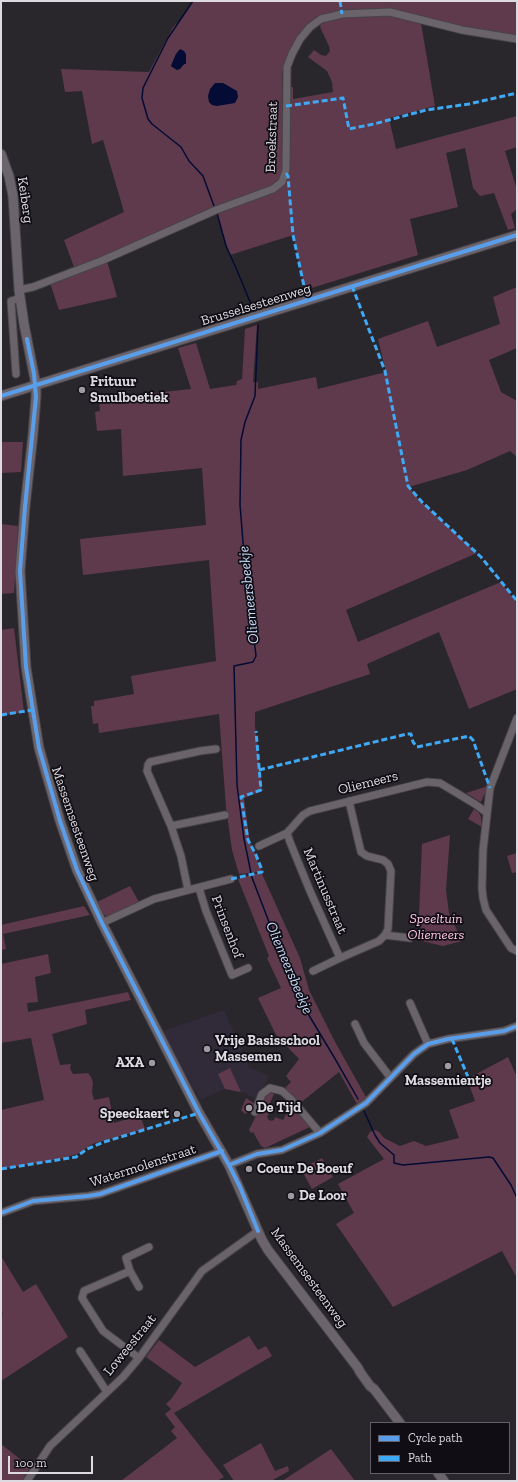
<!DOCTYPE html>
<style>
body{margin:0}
#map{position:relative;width:518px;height:1482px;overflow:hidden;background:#29272c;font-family:"Zilla Slab",serif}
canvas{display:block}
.frame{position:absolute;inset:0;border:2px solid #dddae2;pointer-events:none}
.legend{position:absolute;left:370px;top:1422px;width:140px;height:52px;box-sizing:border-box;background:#100e14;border:1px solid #626066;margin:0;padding:5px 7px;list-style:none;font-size:12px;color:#dddae2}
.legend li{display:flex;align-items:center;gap:8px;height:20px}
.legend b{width:20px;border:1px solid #626066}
.scale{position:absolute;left:8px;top:1456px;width:85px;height:18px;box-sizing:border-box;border:2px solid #dddae2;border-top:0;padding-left:5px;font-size:12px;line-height:14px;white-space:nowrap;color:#dddae2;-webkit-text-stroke:3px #100e14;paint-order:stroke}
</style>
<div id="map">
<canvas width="518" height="1482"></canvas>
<div class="frame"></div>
<ul class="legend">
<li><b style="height:5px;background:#5a9eea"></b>Cycle path</li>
<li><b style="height:5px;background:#3fa9f5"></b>Path</li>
</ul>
<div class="scale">100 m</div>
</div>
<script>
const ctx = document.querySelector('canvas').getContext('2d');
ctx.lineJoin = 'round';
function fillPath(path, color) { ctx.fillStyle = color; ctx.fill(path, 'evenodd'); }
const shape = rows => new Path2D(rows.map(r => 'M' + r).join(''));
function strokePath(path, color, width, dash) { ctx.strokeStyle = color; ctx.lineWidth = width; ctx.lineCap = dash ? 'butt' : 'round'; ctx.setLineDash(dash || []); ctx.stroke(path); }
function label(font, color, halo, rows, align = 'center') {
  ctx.font = font + ' "Zilla Slab",serif'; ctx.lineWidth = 3.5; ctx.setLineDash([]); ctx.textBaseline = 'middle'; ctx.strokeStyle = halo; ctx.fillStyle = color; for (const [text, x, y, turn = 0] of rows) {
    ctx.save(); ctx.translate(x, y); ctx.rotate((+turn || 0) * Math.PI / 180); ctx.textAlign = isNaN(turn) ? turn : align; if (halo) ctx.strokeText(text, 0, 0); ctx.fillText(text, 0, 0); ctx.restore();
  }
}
fillPath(shape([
 [224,1010,249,1067,269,1076,257,1100,245,1093,225,1089,200,1100,162,1031]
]), '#302a39');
fillPath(shape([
 [192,1,517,1,517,35,468,28,390,8,380,8,328,14,297,38,285,62,282,75,283,168,281,177,277,182,269,188,208,209,88,263,74,267,64,240,124,212,103,140,92,144,82,91,65,92,61,69,149,72,173,27,183,17],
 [176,54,186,54,186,63,177,70,171,66],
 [386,14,421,23,435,106,389,118,396,149,517,116,517,147,505,151,517,190,517,209,511,214,515,228,508,230,494,193,480,196,473,188,465,148,446,153,458,207,410,219,418,255,305,290,293,235,230,255,216,213,285,183,289,175,289,87,293,87,293,99,333,92,332,82,327,71,308,57,314,50,321,55,326,56,330,51,329,46,320,27,321,24,332,19],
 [107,261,117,297,59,310,50,283],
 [517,287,517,348,489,360,501,392,517,401,517,457,510,451,467,470,409,487,421,502,477,553,346,610,358,642,501,582,517,604,517,689,469,709,439,632,367,664,370,674,255,712,255,726,262,791,244,798,249,836,250,843,253,846,256,857,261,870,258,872,239,874,232,850,226,807,219,714,99,733,98,723,93,724,91,706,94,706,94,701,134,694,131,676,216,661,209,560,83,575,80,539,206,525,202,468,123,476,121,429,97,431,95,412,100,411,99,399,191,389,178,348,196,343,210,389,236,385,237,381,242,379,245,329,257,325,253,382,258,382,258,389,316,377,318,389,386,372,378,339,428,321,437,347,500,324,493,297],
 [1,442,23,442,21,472,1,473],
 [1,524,18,526,14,593,1,594],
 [14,628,24,712,1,716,1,630],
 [488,786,481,802,466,793,485,787],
 [474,809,479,813,481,817,482,827,468,819],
 [450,835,446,890,449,913,462,941,443,946,418,940,422,844],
 [517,853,517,872,512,873,507,856],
 [255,874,262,874,300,958,309,990,334,1040,367,1099,358,1106,339,1072,299,1104,285,1088,291,1082,286,1076,299,1059,276,1035,258,998,281,988,267,958,269,956,238,879],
 [130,886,139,902,112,915,106,916,103,914,97,902],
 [84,906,90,915,3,934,6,949,1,950,1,925],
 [48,954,51,973,35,977,38,1002,27,1003,28,1012,128,992,131,1000,85,1010,87,1024,52,1034,60,1065,71,1064,70,1068,73,1074,88,1073,91,1077,93,1083,92,1092,94,1100,109,1097,114,1123,140,1115,145,1129,92,1144,77,1154,60,1159,1,1169,1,1110,44,1100,31,1038,1,1043,1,964],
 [508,1057,517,1077,517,1278,502,1251,393,1307,336,1224,354,1213,338,1184,384,1159,367,1137,370,1132,375,1130,379,1132,384,1138,400,1146,414,1141,426,1146,459,1138,449,1110,475,1101,467,1079],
 [230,1068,241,1092,225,1089,218,1074],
 [268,1091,274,1094,266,1112,269,1114,267,1116,268,1119,271,1121,274,1120,275,1117,283,1120,287,1113,282,1111,287,1100,295,1106,312,1126,265,1148,261,1146,253,1132,251,1133,249,1130],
 [246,1098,255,1104,253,1108,245,1114,241,1110],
 [322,1158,333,1177,312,1189,301,1169],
 [1,1256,23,1292,36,1284,68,1337,1,1381,1,1315,3,1314,1,1310],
 [249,1336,258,1350,266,1346,272,1356,174,1413,224,1477,217,1481,121,1481,177,1438,171,1431,175,1427,165,1414,171,1409,166,1404,172,1398,182,1383,146,1357,159,1340,195,1367],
 [261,1443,275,1471,288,1466,289,1471,271,1481,234,1481,223,1465],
 [1,1444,30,1467,22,1481,1,1481],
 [331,1449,355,1481,282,1481,322,1455]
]), '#5f3a4d');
fillPath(shape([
 [180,49,184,51,186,54,186,64,184,64,180,69,177,70,171,66,176,54],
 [215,83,223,83,237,91,238,97,235,103,217,106,212,105,209,102,208,96,210,89]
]), '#040b34');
strokePath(shape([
 [193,1,168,38,143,88,142,98,148,119,152,124,181,147,189,161,203,176,214,206],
 [217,213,226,246,236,268,253,309],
 [251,873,244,839,237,785,234,666,253,662,256,656,253,629,248,603,240,505,241,440,245,422,255,396,258,325],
 [251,875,287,969,304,1007,334,1057,358,1099],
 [364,1111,375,1135,380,1143,394,1155,394,1163,403,1165,489,1157,493,1158,511,1185,517,1198]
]), '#040b34', 1.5);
const minor = shape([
 [19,290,33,287,101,261,216,210,273,189,282,182,286,170,287,67,292,54,300,39,310,27,321,19,342,14,390,12,462,30,517,39],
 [16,374,11,301,20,298],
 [517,718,490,788,483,850,482,888,483,898,486,910,511,948,517,951],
 [171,826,225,815],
 [287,833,290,842,310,891,340,958,379,941,385,935,388,929,391,871,388,864,383,860,367,856,361,852,349,801],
 [259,846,287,833,303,815,310,811,427,782,440,783,475,804,487,813],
 [199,888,206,911,232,975,248,968],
 [188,890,181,856,171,826,147,771,148,765,150,762,200,751,216,749],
 [102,923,154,899,231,879],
 [385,935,410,938],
 [313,971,340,958],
 [410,1003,428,1044],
 [355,1024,364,1043,390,1077],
 [255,1112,262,1094,270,1088,282,1091,291,1099,320,1133],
 [229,1165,257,1154,282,1150,320,1133,366,1103,414,1054,428,1044,448,1039,504,1031,517,1026],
 [1,1213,33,1201,88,1196,100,1194,222,1151],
 [130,1271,84,1291,82,1298,103,1331,139,1358],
 [139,1287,130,1271,126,1258,149,1247],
 [80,1351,107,1392],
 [27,1481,50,1446,123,1377,139,1358,202,1271,258,1231]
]);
const major = shape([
 [1,154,9,176,13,196,19,290,24,324,36,385,36,397,33,434,25,507,20,571,26,667,39,748,60,821,77,870,102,923,199,1113,229,1165,262,1240,268,1250,358,1368,360,1372,370,1386,374,1389,400,1423],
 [1,396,517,235],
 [438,1473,444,1481]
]);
strokePath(minor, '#464448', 9);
strokePath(major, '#464448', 11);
strokePath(minor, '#6a636a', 7);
strokePath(major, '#6b646d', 9);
strokePath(shape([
 [340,1,342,14],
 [286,106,343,98,349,129,374,124,426,110,469,104,517,93],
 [286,173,288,176,293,235,307,300],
 [352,286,385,371,408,486,422,502,481,557,517,601],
 [1,715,32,710],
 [259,770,407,734,411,734,413,742,417,747,469,736,473,740,490,788],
 [231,879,262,872,262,870,256,855,248,840,241,797,261,790,256,731],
 [452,1039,468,1077],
 [1,1169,76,1157,87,1149,104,1142,199,1113]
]), '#3fa9f5', 3, [6, 3]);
strokePath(shape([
 [27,339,34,374,36,397,25,507,20,571,26,667,39,748,60,821,77,870,102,923,199,1113,229,1165,240,1187,258,1231],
 [1,396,517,235],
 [229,1165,257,1154,282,1150,320,1133,366,1103,414,1054,428,1044,448,1039,504,1031,517,1026],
 [1,1213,33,1201,88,1196,100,1194,222,1151]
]), '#5a9eea', 4);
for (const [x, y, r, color] of [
 [82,390,4,"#9e9ba2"],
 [207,1049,4,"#9e9ba2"],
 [152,1063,4,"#9e9ba2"],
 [448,1066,4,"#9e9ba2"],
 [249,1108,4,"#9e9ba2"],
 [177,1114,4,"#9e9ba2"],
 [249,1169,4,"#9e9ba2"],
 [291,1196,4,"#9e9ba2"]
]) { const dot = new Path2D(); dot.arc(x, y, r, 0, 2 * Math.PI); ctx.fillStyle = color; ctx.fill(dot); strokePath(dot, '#100e14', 1.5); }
label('14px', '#dddae2', '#100e14', [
 ["Broekstraat",272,137,-88],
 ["Keiberg",25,200,82],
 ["Brusselsesteenweg",256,305,-17],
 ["Oliemeers",368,783,-14],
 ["Massemsesteenweg",75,824,71],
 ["Martinusstraat",325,891,67],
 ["Prinsenhof",227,927,69],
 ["Watermolenstraat",143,1166,-18],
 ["Massemsesteenweg",309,1278,54],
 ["Loweestraat",130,1345,-51]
]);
label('bold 14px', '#dddae2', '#100e14', [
 ["Frituur",90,382],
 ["Smulboetiek",90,398],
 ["Vrije Basisschool",215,1041],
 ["Massemen",215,1057],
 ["AXA",144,1063,"right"],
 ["Massemientje",448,1081,"center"],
 ["De Tijd",257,1108],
 ["Speeckaert",169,1114,"right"],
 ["Coeur De Boeuf",257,1169],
 ["De Loor",299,1196]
], 'left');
label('italic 14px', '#ffc6e2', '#100e14', [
 ["Speeltuin",436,919],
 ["Oliemeers",436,935]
]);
label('italic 15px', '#c8dcfb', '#100e14', [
 ["Oliemeersbeekje",249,595,-96],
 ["Oliemeersbeekje",289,968,67]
]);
</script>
